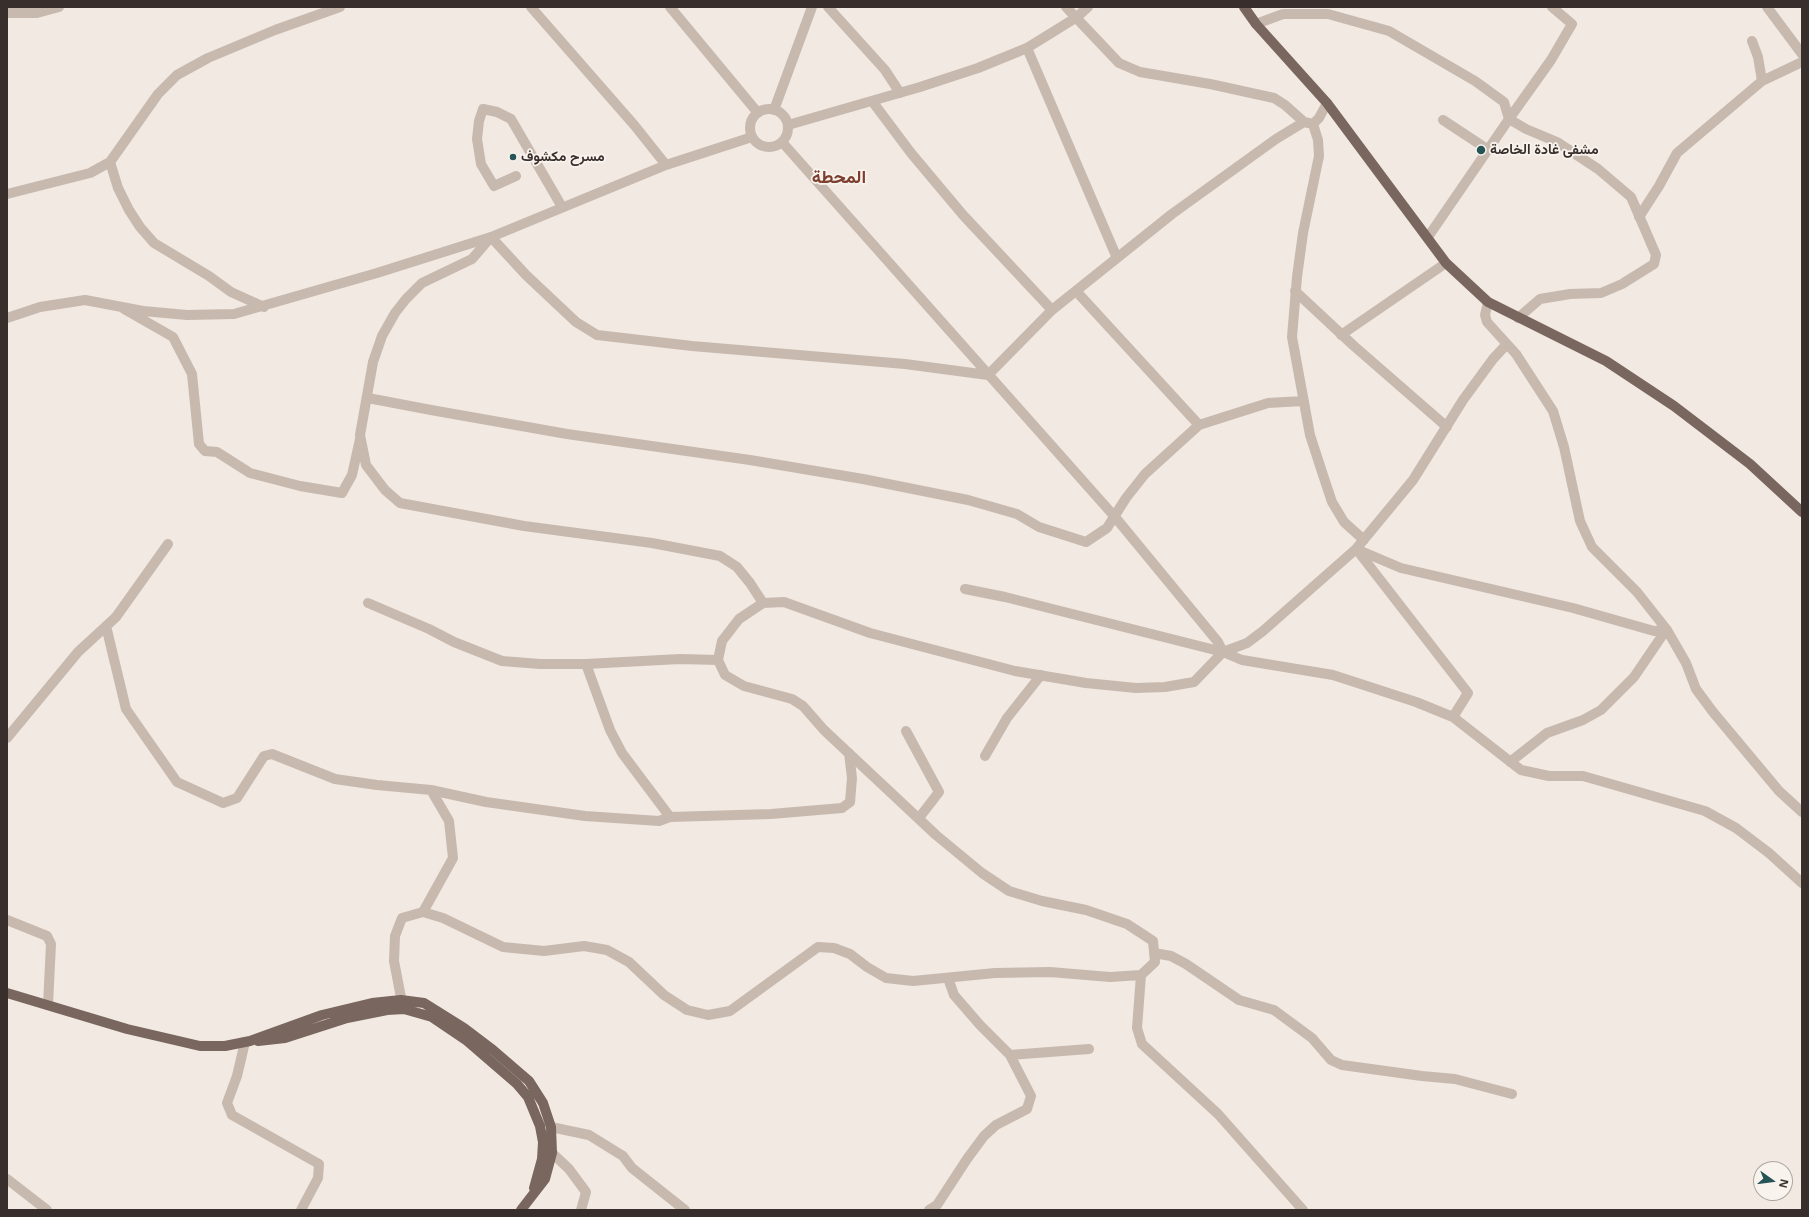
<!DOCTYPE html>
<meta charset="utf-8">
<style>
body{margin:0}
#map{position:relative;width:1809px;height:1217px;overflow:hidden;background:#f1e9e2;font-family:"Open Sans",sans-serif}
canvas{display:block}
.frame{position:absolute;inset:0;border:8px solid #382f2c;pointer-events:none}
.north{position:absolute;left:1753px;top:1161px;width:40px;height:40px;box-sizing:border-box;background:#f9f3ee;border:1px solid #aca5a0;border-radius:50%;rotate:104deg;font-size:11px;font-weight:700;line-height:16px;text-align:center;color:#382f2c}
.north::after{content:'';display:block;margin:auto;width:14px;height:18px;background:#265355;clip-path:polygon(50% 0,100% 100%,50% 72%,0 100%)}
</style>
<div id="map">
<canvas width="1809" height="1217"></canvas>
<div class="frame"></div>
<div class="north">N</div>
</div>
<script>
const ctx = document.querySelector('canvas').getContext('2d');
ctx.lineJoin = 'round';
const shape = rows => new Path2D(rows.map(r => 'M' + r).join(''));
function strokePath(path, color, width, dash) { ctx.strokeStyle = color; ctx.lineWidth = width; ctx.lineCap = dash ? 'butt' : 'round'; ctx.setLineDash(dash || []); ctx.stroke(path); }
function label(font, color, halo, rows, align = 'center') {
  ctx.font = font + ' "Open Sans",Vazirmatn,sans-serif'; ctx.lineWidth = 3.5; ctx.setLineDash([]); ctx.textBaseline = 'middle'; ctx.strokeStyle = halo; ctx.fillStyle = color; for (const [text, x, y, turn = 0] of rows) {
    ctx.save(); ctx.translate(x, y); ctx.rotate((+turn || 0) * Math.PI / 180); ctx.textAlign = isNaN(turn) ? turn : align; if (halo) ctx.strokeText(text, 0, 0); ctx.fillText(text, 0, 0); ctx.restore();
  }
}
strokePath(shape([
 [531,7,635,126,666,165],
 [670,7,758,113],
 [828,7,885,70,900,93],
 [1066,7,1119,63,1140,72,1210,84,1274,98,1285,105,1304,122,1313,124,1319,118,1327,103],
 [1767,7,1802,54],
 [7,13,37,13,59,7],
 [1256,24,1283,14,1328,14,1389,31,1475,81,1504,102,1509,119,1428,237],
 [1752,41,1758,57,1762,81],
 [1027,48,1117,258],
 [872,101,911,153,963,215,1052,310],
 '750 128a19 19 0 1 1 38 0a19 19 0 1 1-38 0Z',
 [774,110,812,7],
 [1443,120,1487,149],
 [1313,124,1318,140,1319,156,1303,233,1297,277,1292,337,1310,435,1322,472,1332,502,1344,522,1364,540],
 [788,125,920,87,978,68,1027,48,1077,17,1088,7],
 [782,142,1115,517,1218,642,1223,652],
 [110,162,118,188,129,210,140,227,154,243,209,276,231,292,264,307],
 [516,176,494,186,481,164,477,139,479,121,483,109,497,112,511,119,562,207],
 [7,194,90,173,110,162,158,94,177,75,208,58,275,30,340,7],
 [1639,217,1659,186,1677,153,1762,81,1802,62],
 [1076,291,1199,425],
 [1295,291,1354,346,1447,427],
 [1488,302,1485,315,1487,322,1516,354,1553,411,1564,447,1580,521,1592,547,1637,592,1667,630,1686,663,1696,689,1713,712,1779,791,1802,812],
 [124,309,173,337,192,374,199,444,205,451,217,452,250,473,300,486,342,493,352,475,360,439],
 [7,318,40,307,85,300,143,311,187,315,234,314,377,273,491,237,666,165,752,137],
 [1518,318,1540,299,1570,294,1601,293,1622,284,1654,264,1656,255,1631,197,1598,169,1557,142,1526,129,1509,119,1551,60,1572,24,1552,7],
 [1341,335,1446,263],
 [368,398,431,410,567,434,750,460,863,479,968,500,1017,514,1039,527,1086,542,1107,528,1126,498,1145,474,1199,425,1268,403,1303,401],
 [1356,549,1401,568,1573,608,1654,631,1667,630],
 [1357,550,1468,693,1453,717],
 [965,589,1005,597,1223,652,1242,660,1333,675,1416,702,1453,717,1521,770,1549,776,1583,776,1705,811,1736,828,1769,853,1802,883],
 [368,603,429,629,454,642,502,661,540,664,586,664],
 [763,603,750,583,737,567,720,556,652,543,524,526,400,503,385,490,366,465,360,435,373,362,382,336,395,313,406,299,422,283,472,259,491,237,526,275,576,322,597,335,692,346,905,364,988,375,1052,310,1172,214,1276,139,1304,122],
 [106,626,126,709,177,782,223,803,237,798,264,756,272,754,335,779,377,785,431,790],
 [906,731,939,792,919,818],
 [7,738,78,652,116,617,168,544],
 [985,756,1007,718,1041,675],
 [1510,762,1547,733,1583,720,1601,710,1634,677,1666,630],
 [670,817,622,753,610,730,586,664,680,659,718,660],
 [423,912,453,858,449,821,431,790,486,802,585,816,659,821,670,817,771,814,842,808,850,802,852,778,849,753],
 [7,920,47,936,51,944,48,1005],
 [1154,953,1171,956,1186,964,1239,1000,1274,1010,1312,1038,1331,1060,1342,1065,1422,1076,1455,1079,1512,1094],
 [1141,975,1137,1028,1142,1044,1218,1114,1303,1210],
 [403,1008,394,961,395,936,402,918,423,912,443,918,503,947,544,951,584,946,607,950,629,962,664,995,687,1010,708,1015,730,1011,818,947,834,948,850,954,867,967,886,978,913,981,995,973,1050,972,1110,977,1141,975,1155,962,1153,941,1127,924,1086,910,1042,901,1009,891,982,873,936,835,824,730,803,706,792,699,744,686,725,675,718,660,722,641,739,619,763,603,784,602,870,633,1015,671,1086,683,1136,688,1165,687,1194,682,1223,652,1247,643,1263,631,1356,549,1413,480,1463,400,1493,359,1506,345],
 [245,1042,237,1076,227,1103,232,1115,319,1164,318,1178,301,1210],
 [1010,1055,1089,1049],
 [551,1127,589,1135,623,1156,632,1168,685,1210],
 [552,1153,569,1169,586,1192,581,1210],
 [7,1179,47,1210],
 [929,1210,937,1205,967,1159,984,1136,996,1125,1027,1109,1031,1096,1010,1055,980,1025,954,995,948,978]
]), '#c8b9af', 10);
strokePath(shape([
 [1244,7,1256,24,1327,103,1446,263,1488,302,1606,361,1674,406,1750,464,1802,512],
 [7,993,127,1029,200,1046,225,1046,250,1041,322,1015,372,1003,401,1000,424,1003,464,1028,493,1050,529,1081,543,1103,551,1127,552,1153,545,1179,521,1210],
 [258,1041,285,1038,347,1018,387,1010,404,1009,432,1017,466,1040,517,1084,528,1097,540,1126,543,1142,542,1159,534,1188]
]), '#78665f', 10);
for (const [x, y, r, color] of [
 [1481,150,5,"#265355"],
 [513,157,4,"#265355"]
]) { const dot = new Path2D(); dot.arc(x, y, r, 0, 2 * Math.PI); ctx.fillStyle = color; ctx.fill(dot); strokePath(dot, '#f9f3ee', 1.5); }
label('bold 14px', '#382f2c', '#f9f3ee', [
 ["مشفى غادة الخاصة",1490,150],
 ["مسرح مكشوف",521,157]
], 'left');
label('bold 18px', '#7d3e2e', '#f9f3ee', [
 ["المحطة",839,178]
]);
</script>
